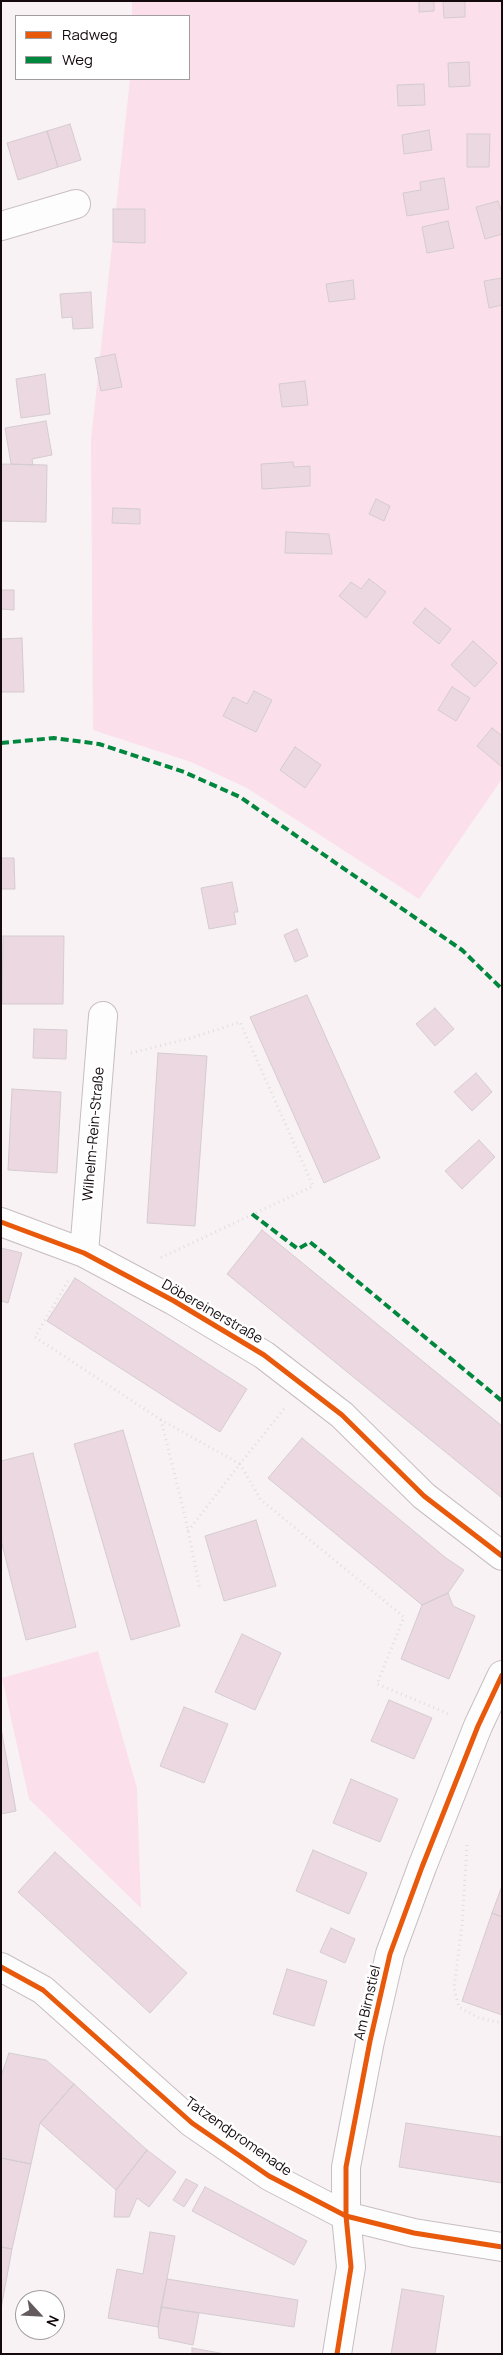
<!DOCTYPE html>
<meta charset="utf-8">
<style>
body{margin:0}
#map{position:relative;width:503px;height:2355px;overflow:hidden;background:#f9f2f5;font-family:Manrope,sans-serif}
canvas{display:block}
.frame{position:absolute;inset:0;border:2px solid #140a0e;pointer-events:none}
.legend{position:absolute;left:15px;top:15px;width:175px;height:65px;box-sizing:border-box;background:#fff;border:1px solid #a19d9f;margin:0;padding:6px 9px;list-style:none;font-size:15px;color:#140a0e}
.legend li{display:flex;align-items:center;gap:10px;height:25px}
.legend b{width:25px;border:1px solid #a19d9f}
.north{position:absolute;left:15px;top:2290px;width:50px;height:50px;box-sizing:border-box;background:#fff;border:1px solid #a19d9f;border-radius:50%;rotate:115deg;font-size:14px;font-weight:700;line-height:20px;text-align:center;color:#140a0e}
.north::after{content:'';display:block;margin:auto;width:18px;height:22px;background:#645b5f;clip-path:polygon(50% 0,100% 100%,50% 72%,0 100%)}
</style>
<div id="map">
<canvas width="503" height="2355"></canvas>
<div class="frame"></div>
<ul class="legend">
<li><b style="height:6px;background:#e8590c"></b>Radweg</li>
<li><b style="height:6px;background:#00873e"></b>Weg</li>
</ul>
<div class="north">N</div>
</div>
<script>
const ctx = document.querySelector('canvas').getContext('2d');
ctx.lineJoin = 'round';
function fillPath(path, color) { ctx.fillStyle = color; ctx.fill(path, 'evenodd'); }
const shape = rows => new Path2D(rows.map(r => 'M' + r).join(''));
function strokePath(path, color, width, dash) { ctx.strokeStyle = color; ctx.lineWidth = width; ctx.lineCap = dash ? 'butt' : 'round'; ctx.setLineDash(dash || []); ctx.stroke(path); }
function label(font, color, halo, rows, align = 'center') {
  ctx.font = font + ' Manrope,sans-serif'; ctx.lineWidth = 5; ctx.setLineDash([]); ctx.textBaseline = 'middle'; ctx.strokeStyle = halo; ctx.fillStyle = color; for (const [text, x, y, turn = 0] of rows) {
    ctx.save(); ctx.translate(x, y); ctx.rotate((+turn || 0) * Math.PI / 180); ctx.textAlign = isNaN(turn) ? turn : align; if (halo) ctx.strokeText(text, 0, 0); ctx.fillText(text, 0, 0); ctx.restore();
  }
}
fillPath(shape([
 [132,1,502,1,502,779,419,899,247,788,191,762,93,730,91,440,130,79,189,79,189,16,132,16],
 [98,1651,137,1788,141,1908,29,1799,2,1678]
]), '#fbdfeb');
const building = shape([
 [419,1,434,1,434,11,419,12,419,1],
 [443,1,465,1,465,17,444,18,443,1],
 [469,62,470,86,449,87,448,63,469,62],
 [424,84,425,105,398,106,397,85,424,84],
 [70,124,81,160,58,167,47,131,70,124],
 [429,130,432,150,404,154,402,135,429,130],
 [47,131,58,167,18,180,7,143,47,131],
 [467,134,490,134,489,167,467,167,467,134],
 [444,178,449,209,407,216,403,193,421,190,420,182,444,178],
 [498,201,502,213,502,234,485,239,476,207,498,201],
 [113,209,145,209,145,243,113,242,113,209],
 [448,221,454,248,427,253,422,227,448,221],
 [502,278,502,305,489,308,484,281,502,278],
 [353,280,355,299,329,302,326,284,353,280],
 [91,292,93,328,73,329,72,317,62,318,60,294,91,292],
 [115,354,122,387,101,391,95,358,115,354],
 [45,374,50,414,21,418,16,379,45,374],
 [305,381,308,405,282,407,279,384,305,381],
 [46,421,52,455,32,459,33,465,11,464,5,428,46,421],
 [293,462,294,467,310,466,310,486,262,489,261,464,293,462],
 [1,464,47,465,46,522,1,521,1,464],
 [376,499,390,506,384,521,369,514,376,499],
 [113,508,140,509,140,524,112,523,113,508],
 [286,532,329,534,332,554,285,553,286,532],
 [369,579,386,592,366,618,339,596,351,582,361,589,369,579],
 [1,590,14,590,14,610,1,609,1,590],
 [425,608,451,629,439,644,413,623,425,608],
 [22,638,24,692,1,692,1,639,22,638],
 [473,641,497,663,475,687,451,665,473,641],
 [452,687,470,698,456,721,438,710,452,687],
 [254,691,272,700,256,732,223,716,233,697,247,704,254,691],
 [492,728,502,736,502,767,477,746,492,728],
 [295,747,321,765,305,788,280,770,295,747],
 [1,858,14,858,15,889,1,889,1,858],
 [232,882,238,912,234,912,236,924,209,929,201,888,232,882],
 [297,929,308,956,295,962,284,935,297,929],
 [3,936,64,936,63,1004,2,1004,3,936],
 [307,995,380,1158,324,1183,250,1017,307,995],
 [435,1008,454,1029,435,1046,416,1024,435,1008],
 [34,1029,67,1030,66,1059,33,1058,34,1029],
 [158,1053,207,1056,195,1226,147,1223,158,1053],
 [476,1073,492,1092,472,1111,454,1092,476,1073],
 [12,1089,61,1092,57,1173,8,1170,12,1089],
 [479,1140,495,1157,462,1189,445,1171,479,1140],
 [262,1230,502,1426,502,1498,227,1274,262,1230],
 [1,1248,22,1253,8,1303,1,1301,1,1248],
 [75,1278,247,1389,220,1432,47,1321,75,1278],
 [123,1430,180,1626,131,1640,74,1444,123,1430],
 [302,1438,446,1558,464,1570,448,1593,422,1605,268,1478,302,1438],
 [33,1453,76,1627,26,1640,1,1540,1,1461,33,1453],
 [256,1520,276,1586,224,1601,205,1536,256,1520],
 [448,1593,453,1606,475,1616,449,1679,401,1659,422,1605,448,1593],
 [242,1634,281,1653,255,1710,215,1692,242,1634],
 [389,1700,432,1718,414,1759,371,1741,389,1700],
 [184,1707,228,1724,204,1783,160,1766,184,1707],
 [1,1728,16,1811,1,1814,1,1728],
 [351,1779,398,1799,380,1842,333,1823,351,1779],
 [313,1850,367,1873,349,1914,296,1891,313,1850],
 [55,1852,187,1973,150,2013,18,1892,55,1852],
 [502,1886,502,1917,492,1913,502,1886],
 [492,1913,502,1917,502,2015,462,2001,492,1913],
 [331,1928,355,1939,345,1963,320,1952,331,1928],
 [287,1969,327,1981,314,2026,273,2014,287,1969],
 [9,2053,46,2060,74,2084,40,2123,31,2164,1,2158,1,2076,9,2053],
 [74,2084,147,2150,116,2190,40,2123,74,2084],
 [406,2123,502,2137,502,2183,399,2167,406,2123],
 [147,2150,176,2172,149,2207,137,2198,129,2217,114,2217,116,2190,147,2150],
 [1,2158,31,2164,12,2249,1,2247,1,2158],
 [186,2179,198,2185,184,2207,173,2200,186,2179],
 [205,2187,307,2241,294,2265,192,2211,205,2187],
 [150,2232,175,2236,158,2327,108,2318,117,2269,143,2274,150,2232],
 [1,2247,12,2249,1,2309,1,2247],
 [167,2279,298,2300,294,2327,161,2307,167,2279],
 [402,2289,444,2296,435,2354,391,2354,402,2289],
 [161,2307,199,2313,193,2345,159,2338,158,2327,161,2307],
 [192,2348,225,2354,192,2354,192,2348]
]);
fillPath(building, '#ebd8e1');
strokePath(building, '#d4cccf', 1);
const minor = shape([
 [1,226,76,204],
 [1,1222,84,1253,174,1301,264,1355,342,1415,424,1496,502,1556],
 [84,1253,103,1016],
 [1,1967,43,1990,192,2123,269,2176,346,2216,414,2233,502,2247],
 [337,2354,351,2267,346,2216,346,2167,370,2041,390,1954,422,1867,478,1726,502,1675]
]);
strokePath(minor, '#c7bec2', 30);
strokePath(shape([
 [131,1053,191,1038,240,1022,313,1186,160,1258],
 [68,1281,35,1337,161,1420],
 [284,1409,240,1464,261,1500,404,1617,377,1684,449,1714],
 [188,1531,240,1464,161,1420,184,1512,188,1531,200,1590],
 [467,1845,462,1926,454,1988,459,2007,479,2018,502,2023]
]), '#e0dede', 3, [1, 4]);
strokePath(minor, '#fefdfe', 28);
strokePath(shape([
 [1,743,54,738,99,744,184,772,240,797,462,950,502,989],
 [252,1214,298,1249,310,1242,502,1401]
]), '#00873e', 4, [8, 4]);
strokePath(shape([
 [1,1222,84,1253,174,1301,264,1355,342,1415,424,1496,502,1556],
 [1,1967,43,1990,192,2123,269,2176,346,2216,414,2233,502,2247],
 [337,2354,351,2267,346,2216,346,2167,370,2041,390,1954,422,1867,478,1726,502,1675]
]), '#e8590c', 5);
label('14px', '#140a0e', '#fff', [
 ["Wilhelm-Rein-Straße",94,1134,-85],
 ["Döbereinerstraße",212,1312,30],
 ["Am Birnstiel",368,2003,-77],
 ["Tatzendpromenade",238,2137,35]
]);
</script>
